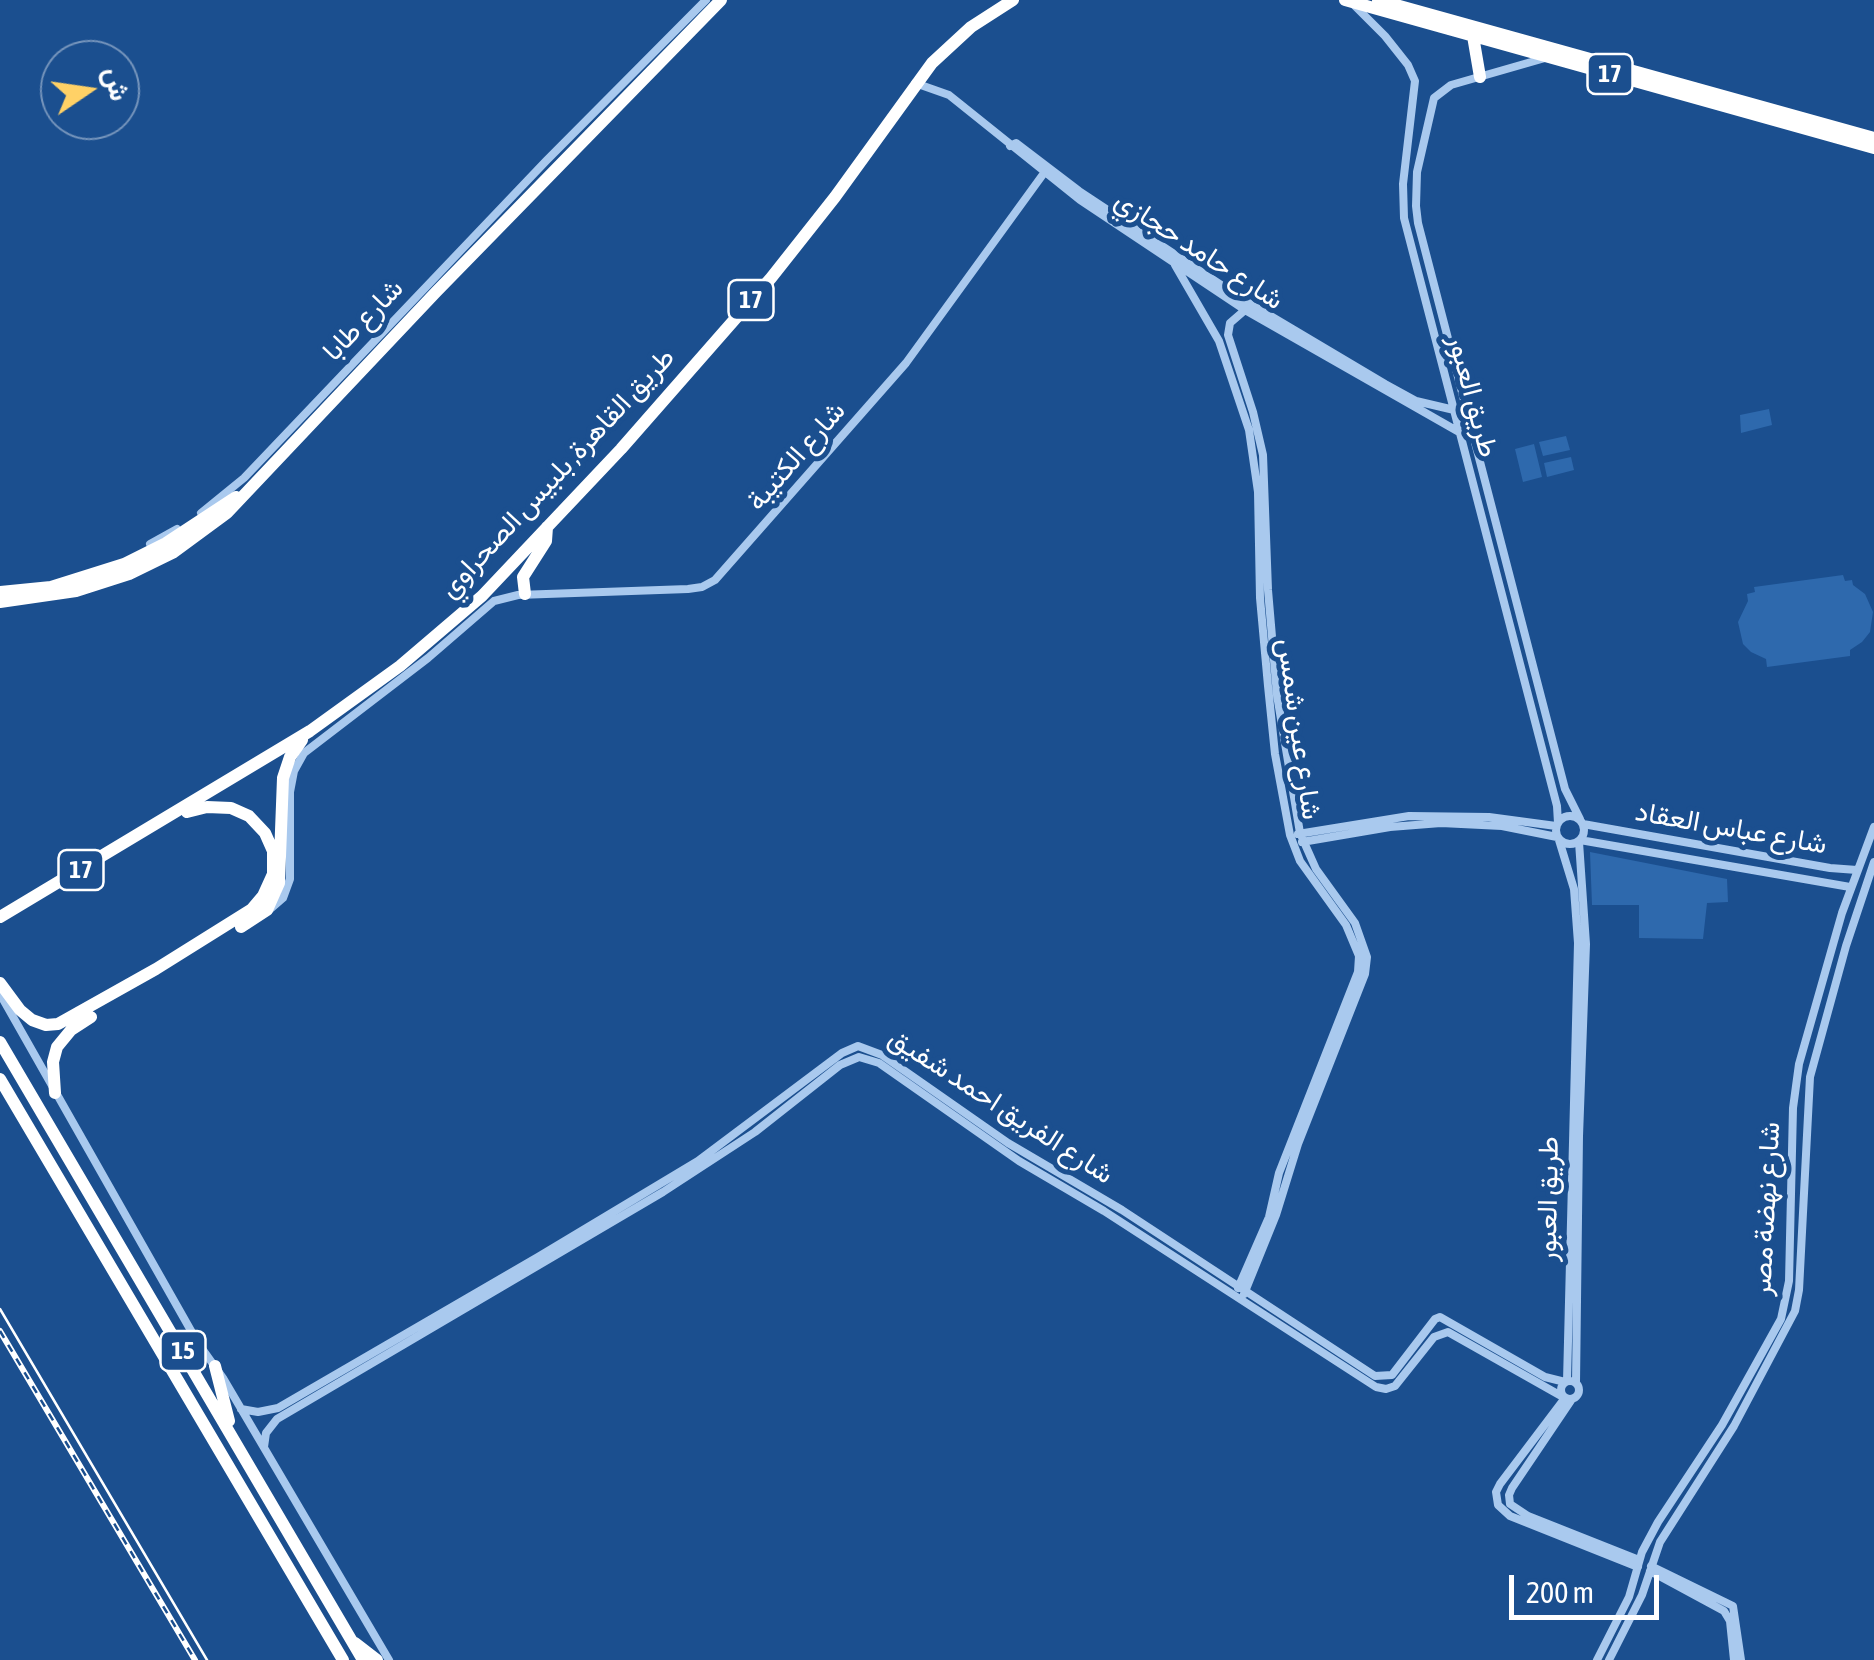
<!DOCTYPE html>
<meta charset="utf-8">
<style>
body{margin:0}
#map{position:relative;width:1874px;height:1660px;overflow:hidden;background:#1b4f8f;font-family:"Asap Condensed",Vazirmatn,sans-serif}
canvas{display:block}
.north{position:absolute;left:40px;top:40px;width:100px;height:100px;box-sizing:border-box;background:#1b4f8f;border:2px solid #7695bc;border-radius:50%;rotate:77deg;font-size:28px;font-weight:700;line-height:40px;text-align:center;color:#fff}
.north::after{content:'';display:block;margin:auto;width:35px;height:45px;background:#ffd166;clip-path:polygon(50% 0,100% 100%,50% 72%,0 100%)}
.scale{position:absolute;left:1509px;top:1575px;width:150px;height:45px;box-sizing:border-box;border:5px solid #fff;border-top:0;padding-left:12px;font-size:30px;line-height:35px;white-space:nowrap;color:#fff;-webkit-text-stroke:8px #1b4f8f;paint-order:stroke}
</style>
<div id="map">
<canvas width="1874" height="1660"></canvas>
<div class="north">ش</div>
<div class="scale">200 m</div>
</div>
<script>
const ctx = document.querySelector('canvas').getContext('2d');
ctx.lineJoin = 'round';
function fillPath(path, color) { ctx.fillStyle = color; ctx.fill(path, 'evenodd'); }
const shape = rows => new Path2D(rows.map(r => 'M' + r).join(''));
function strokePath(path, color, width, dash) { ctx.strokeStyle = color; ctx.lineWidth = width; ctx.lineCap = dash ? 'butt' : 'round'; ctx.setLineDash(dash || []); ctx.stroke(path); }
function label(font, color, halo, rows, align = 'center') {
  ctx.font = font + ' "Asap Condensed",Vazirmatn,sans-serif'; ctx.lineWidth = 10; ctx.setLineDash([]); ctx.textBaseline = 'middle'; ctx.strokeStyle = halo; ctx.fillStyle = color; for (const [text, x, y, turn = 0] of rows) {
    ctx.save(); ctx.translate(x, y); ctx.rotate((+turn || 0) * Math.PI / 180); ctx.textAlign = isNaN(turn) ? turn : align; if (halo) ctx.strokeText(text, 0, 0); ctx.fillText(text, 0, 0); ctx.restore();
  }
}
fillPath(shape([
 [1769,409,1772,425,1741,433,1740,415],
 [1566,436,1570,450,1543,456,1539,442],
 [1534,444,1542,477,1523,482,1515,449],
 [1571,457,1574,470,1547,477,1544,463],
 [1843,575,1845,581,1852,580,1853,585,1865,594,1873,612,1870,632,1862,642,1850,650,1850,656,1767,667,1766,659,1751,652,1743,644,1738,622,1748,601,1747,594,1755,592,1754,587],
 [1590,852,1727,879,1728,902,1707,903,1703,939,1639,938,1639,905,1592,905]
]), '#2e69ad');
strokePath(shape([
 [1355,6,1385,36,1408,65,1415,81,1403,184,1404,218,1557,806,1558,823],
 [1545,58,1451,85,1434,98,1417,172,1416,206,1418,223,1565,789,1580,819],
 [915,83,949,95,1080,200,1245,310,1459,432],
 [1010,146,1016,143,1079,191,1247,302,1385,384,1416,401,1467,413],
 [1175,265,1219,341,1249,430,1258,492,1260,598,1268,686,1275,754,1290,835,1300,861,1346,925,1359,956,1358,972,1279,1173,1269,1217,1238,1288],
 [201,513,244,478,546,161,706,0],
 [150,544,177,529],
 '1556 830a14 14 0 1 1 28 0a14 14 0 1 1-28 0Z',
 [1583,824,1830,868,1857,870],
 [1298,834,1409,816,1489,817,1556,826],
 [1559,840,1574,889,1578,943,1567,1381],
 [1580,840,1850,887],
 [1302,842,1390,827,1441,823,1502,826,1557,837],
 [268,911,283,898,290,879,290,792,294,771,304,753,428,658,494,601,518,595,688,589,702,587,715,580,906,363,1044,173],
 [0,994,198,1343,223,1378,389,1660],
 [1244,1294,1276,1215,1298,1144,1365,974,1367,957,1355,923,1316,869,1300,833,1277,695,1268,590,1263,455,1253,412,1228,335,1230,323,1245,310],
 '1561 1390a9 9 0 1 1 18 0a9 9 0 1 1-18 0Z',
 [1576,1383,1579,1136,1586,944,1579,842],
 [1565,1398,1500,1484,1496,1492,1498,1505,1510,1516,1638,1567],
 [1572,1399,1512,1488,1509,1495,1510,1504,1528,1516,1639,1560],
 [241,1409,258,1412,278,1408,538,1257,698,1161,842,1053,858,1046,882,1055,1008,1143,1122,1210,1375,1376,1392,1375,1435,1319,1440,1317,1545,1377,1565,1382],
 [264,1447,266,1433,277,1419,663,1192,755,1132,840,1065,859,1057,879,1063,1019,1161,1104,1211,1376,1387,1386,1389,1395,1386,1434,1337,1448,1332,1563,1397],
 [1651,1566,1733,1606,1741,1660],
 [1650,1571,1724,1611,1730,1621,1734,1660],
 [1597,1660,1629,1597,1642,1552,1658,1522,1722,1425,1781,1319,1789,1281,1793,1108,1799,1064,1842,913,1874,827],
 [1609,1660,1642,1595,1660,1542,1734,1426,1795,1311,1799,1290,1810,1077,1846,946,1874,862]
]), '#a9c9ee', 8);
strokePath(shape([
 [1345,0,1874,148],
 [1378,0,1874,138],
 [1473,36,1480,77],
 [0,592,51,587,124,564,166,543,236,497],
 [525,594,523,577,546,541,547,527],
 [0,602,76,591,129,574,174,552,227,513,436,292,721,0],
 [0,917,310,731,400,666,482,596,621,449,771,278,835,197,932,63,971,27,1013,0],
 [241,927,267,910,279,883,283,778,290,757,302,740],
 [0,983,20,1010,32,1020,46,1025,58,1024,156,969,252,909,263,896,273,874,273,851,265,833,249,816,231,808,207,807,187,812],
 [0,1042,363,1660],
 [0,1079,343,1660],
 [55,1093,53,1062,57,1047,71,1030,91,1017],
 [215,1366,229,1421],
 [355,1643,377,1660]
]), '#fff', 12);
strokePath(shape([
 [0,1309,207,1660]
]), '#fff', 2.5);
const rail = shape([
 [0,1331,195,1660]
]);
strokePath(rail, '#fff', 6);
strokePath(rail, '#1b4f8f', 2.5, [8]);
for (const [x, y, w] of [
 [1610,74,45],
 [751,300,45],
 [81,870,45],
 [183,1351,45]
]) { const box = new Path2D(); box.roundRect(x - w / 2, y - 20, w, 40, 8); ctx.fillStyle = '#1b4f8f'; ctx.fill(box); strokePath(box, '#fff', 2.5); }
label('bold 25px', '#fff', null, [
 ["17",1610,74],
 ["17",751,300],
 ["17",81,870],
 ["15",183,1351]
]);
label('28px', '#fff', '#1b4f8f', [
 ["شارع حامد حجازي",1199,250,33],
 ["شارع طابا",363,320,-46],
 ["طريق العبور",1473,396,75],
 ["شارع الكتيبة",796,456,-49],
 ["طريق القاهرة, بلبيس الصحراوي",557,473,-47],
 ["شارع عين شمس",1299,729,82],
 ["شارع عباس العقاد",1731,828,10],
 ["شارع الفريق احمد شفيق",1001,1106,33],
 ["طريق العبور",1548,1199,-89],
 ["شارع نهضة مصر",1766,1209,-87]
]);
</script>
